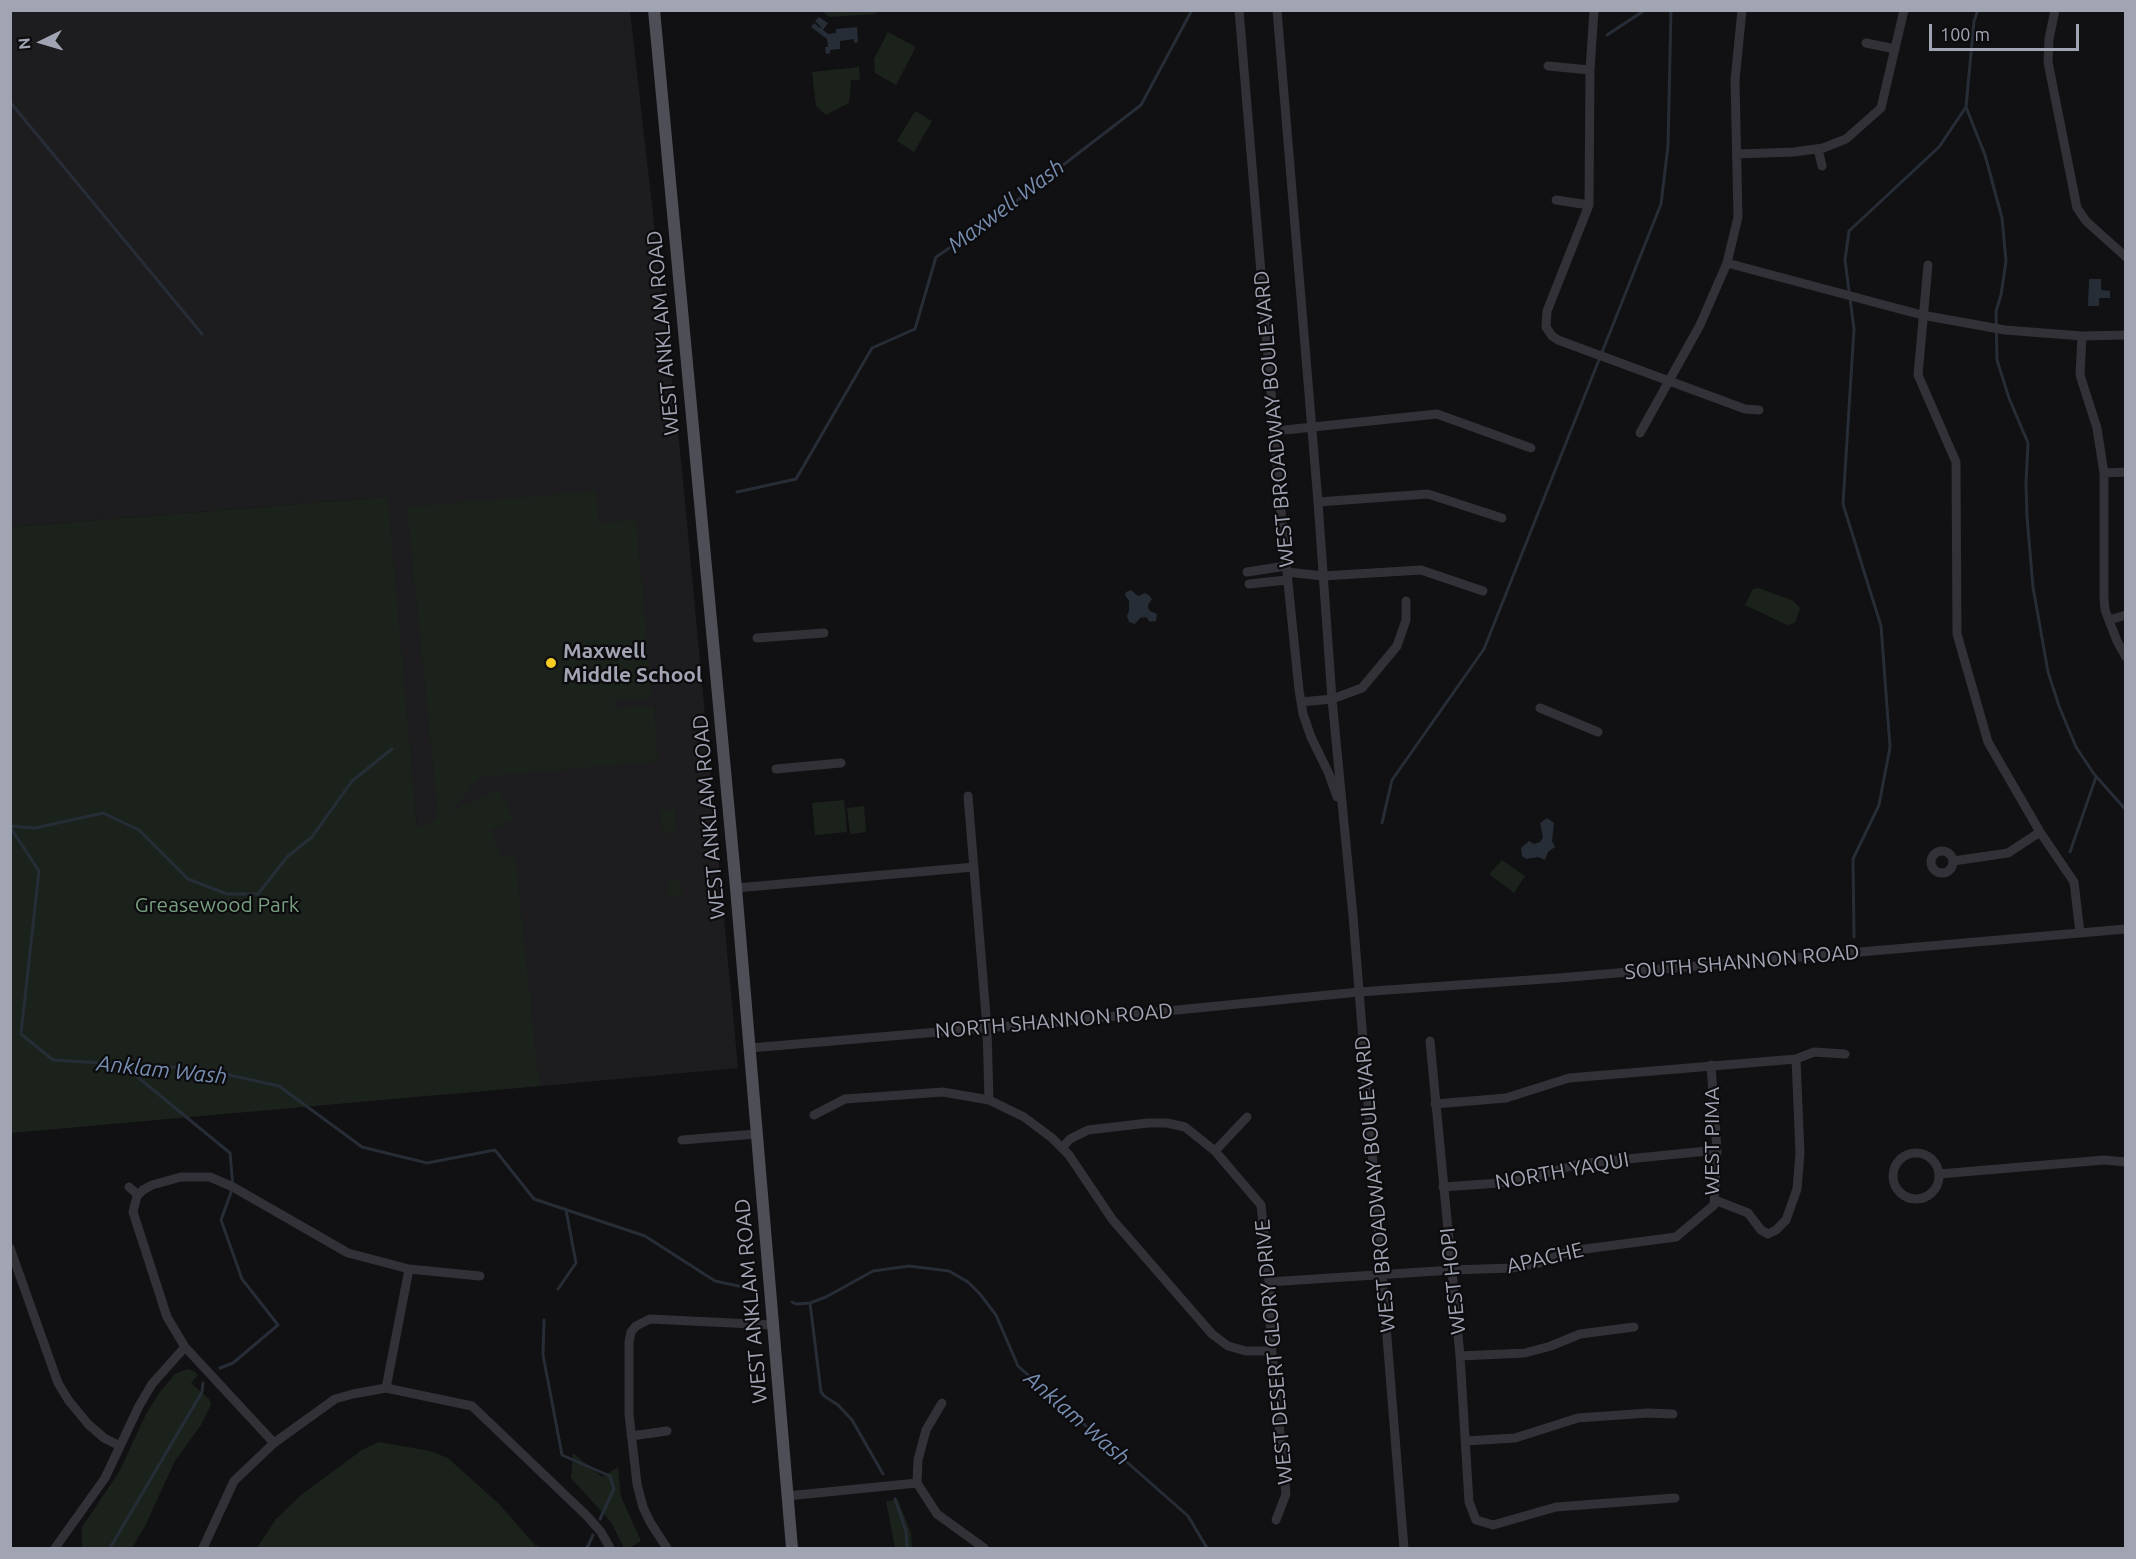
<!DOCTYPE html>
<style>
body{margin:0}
#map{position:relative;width:2136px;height:1559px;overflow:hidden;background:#111012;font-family:Ubuntu,sans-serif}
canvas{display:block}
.frame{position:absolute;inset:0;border:12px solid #a1a4b3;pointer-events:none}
.north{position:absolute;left:12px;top:12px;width:60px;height:60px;-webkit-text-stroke:4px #0c0b0d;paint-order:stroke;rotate:265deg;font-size:16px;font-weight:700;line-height:24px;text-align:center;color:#a1a4b3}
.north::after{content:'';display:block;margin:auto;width:21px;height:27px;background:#a1a4b3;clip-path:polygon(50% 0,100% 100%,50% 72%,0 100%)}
.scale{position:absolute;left:1929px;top:24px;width:150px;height:27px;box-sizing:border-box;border:3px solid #a1a4b3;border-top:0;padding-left:8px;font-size:18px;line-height:21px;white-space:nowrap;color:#a1a4b3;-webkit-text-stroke:4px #0c0b0d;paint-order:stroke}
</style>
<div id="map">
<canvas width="2136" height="1559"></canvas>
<div class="frame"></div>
<div class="north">N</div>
<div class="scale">100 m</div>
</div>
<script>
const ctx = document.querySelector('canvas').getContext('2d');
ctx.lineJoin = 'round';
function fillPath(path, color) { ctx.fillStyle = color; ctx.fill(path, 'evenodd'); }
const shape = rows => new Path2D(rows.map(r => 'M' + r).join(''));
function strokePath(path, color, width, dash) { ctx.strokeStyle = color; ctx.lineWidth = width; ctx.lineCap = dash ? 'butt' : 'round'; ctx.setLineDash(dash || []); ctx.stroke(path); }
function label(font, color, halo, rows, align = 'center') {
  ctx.font = font + ' Ubuntu,sans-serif'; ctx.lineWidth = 4.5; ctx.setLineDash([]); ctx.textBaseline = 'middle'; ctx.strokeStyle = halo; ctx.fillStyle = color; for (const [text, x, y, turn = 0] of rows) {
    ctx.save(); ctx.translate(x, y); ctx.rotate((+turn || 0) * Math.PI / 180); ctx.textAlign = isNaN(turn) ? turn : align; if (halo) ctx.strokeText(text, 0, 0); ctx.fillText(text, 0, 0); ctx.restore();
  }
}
fillPath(shape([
 [11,11,630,11,682,469,738,1068,442,1095,386,497,11,527]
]), '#1d1c1f');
fillPath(shape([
 [821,11,877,11,875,14,830,17],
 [888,32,916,47,896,85,875,73,874,59],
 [859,67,860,80,851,80,849,103,826,115,816,106,812,72],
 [915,111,932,121,914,152,897,141],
 [596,491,599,524,636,519,652,698,614,700,614,708,654,706,658,761,480,777,450,812,499,789,513,820,491,830,501,857,515,853,539,1086,11,1133,11,527,386,497,388,500,417,828,437,819,437,805,407,507],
 [1758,588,1792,600,1800,608,1795,623,1787,625,1745,605,1753,589],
 [844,800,847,832,815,835,812,803],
 [864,806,866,832,850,834,847,808],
 [674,809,676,832,663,834,661,810],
 [1502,860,1525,876,1514,893,1489,874],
 [680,879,682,896,668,897,667,882],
 [187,1369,194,1371,198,1375,191,1383,210,1400,211,1405,201,1425,175,1461,146,1524,132,1548,82,1548,82,1527,119,1472,146,1414,159,1393,175,1374],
 [379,1442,430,1451,448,1458,499,1504,535,1545,542,1548,257,1548,276,1519,301,1495,362,1450],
 [573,1453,602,1477,618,1467,621,1497,641,1541,629,1548,624,1548,611,1522,571,1478],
 [898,1500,911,1533,912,1548,895,1548,886,1501]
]), '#1b221c');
fillPath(shape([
 [819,17,828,23,823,30,828,34,836,33,836,29,857,27,858,42,854,43,854,39,840,41,840,49,830,50,830,53,826,54,825,47,828,47,827,39,811,27,814,23,820,28,821,27,815,21],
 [2089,279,2101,279,2101,290,2110,291,2110,298,2099,298,2099,306,2088,306],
 [1131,590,1138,596,1145,593,1149,595,1152,599,1148,605,1148,608,1150,611,1157,614,1156,621,1150,622,1146,617,1140,618,1135,624,1129,622,1127,616,1129,611,1129,601,1125,595,1126,592],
 [1547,818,1554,823,1552,841,1555,847,1548,852,1545,860,1538,857,1526,859,1522,856,1521,848,1529,841,1534,844,1540,842,1543,837,1540,823]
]), '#272d36');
strokePath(shape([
 [1978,10,1974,21,1966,107,1985,155,2002,218,2006,261,2001,295,1996,311,1997,360,2009,398,2028,443,2026,483,2027,517,2033,587,2048,672,2059,706,2076,747,2094,774,2126,810],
 [1607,35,1645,10],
 [10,102,202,334],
 [737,492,796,479,872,348,915,329,936,257,993,219,1141,105,1192,10],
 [1382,823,1392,780,1484,649,1661,204,1668,146,1671,10],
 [10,826,35,828,103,813,139,830,188,879,227,894,258,894,287,857,312,837,352,781,392,749],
 [10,827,39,871,21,1034,53,1060,202,1069,279,1086,362,1147,427,1163,495,1150,534,1199,645,1236,715,1281,748,1288],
 [2070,852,2096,777],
 [1854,937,1853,859,1879,805,1890,747,1881,626,1843,504,1854,329,1845,260,1849,231,1939,147,1966,107],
 [123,1065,230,1153,233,1187,221,1220,242,1279,278,1325,233,1363,220,1368],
 [558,1289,576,1263,566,1210],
 [792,1302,796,1304,810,1303,826,1297,873,1271,909,1266,949,1271,968,1282,980,1294,996,1315,1018,1366,1188,1516,1207,1548],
 [810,1303,821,1392,824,1396,838,1405,852,1420,883,1474],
 [544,1320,543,1355,562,1455,610,1476,614,1489,600,1519],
 [895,1499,906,1531,907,1548],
 [110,1548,202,1392,203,1383],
 [587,1548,593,1535]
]), '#272d36', 3);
strokePath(shape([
 [1239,10,1282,524,1299,690,1303,714,1311,737,1329,774,1337,797],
 [1277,10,1318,502,1332,699,1353,916,1404,1548],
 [1594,10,1590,70,1589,205,1547,311,1546,327,1552,336,1558,340,1745,409,1759,410],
 [2055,10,2049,39,2048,62,2077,208,2086,221,2126,257],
 [1866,43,1895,49],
 [1548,66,1590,70],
 [1818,149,1822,166],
 [1737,154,1794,152,1823,148,1846,139,1881,108,1904,10],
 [1556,200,1589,205],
 [1727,263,1922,315,2005,330,2082,336,2126,335],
 [1928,265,1918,375,1956,462,1957,634,1988,742,2040,832,2074,882,2080,933],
 [2082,336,2080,375,2097,428,2104,473,2104,598,2105,610,2117,641,2126,657],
 [1275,431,1437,414,1531,448],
 [1640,433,1700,325,1727,263,1738,217,1735,80,1742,10],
 [2104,473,2126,472],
 [1318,502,1428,494,1502,518],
 [1247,572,1286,566],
 [1287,572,1323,576,1421,570,1483,591],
 [1249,584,1287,580],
 [2109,620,2126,615],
 [757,638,824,633],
 [1301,702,1332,699,1362,688,1397,646,1406,620,1406,601],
 [1540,708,1598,732],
 [776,769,841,763],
 [968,796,987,1028,989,1100],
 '1931 862a11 11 0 1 1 22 0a11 11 0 1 1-22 0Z',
 [1953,861,2008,853,2040,832],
 [736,888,974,867],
 [1430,1041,1460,1356,1469,1502,1476,1520,1493,1525,1556,1507,1675,1498],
 [750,1048,1056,1022,1359,992,1559,978,2126,929],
 [1435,1104,1506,1098,1569,1078,1796,1059,1814,1052,1845,1054],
 [814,1115,845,1099,943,1092,989,1100,1024,1117,1052,1138,1069,1155,1112,1219,1212,1334,1228,1346,1246,1351,1272,1351],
 [682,1140,757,1134],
 [1062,1148,1070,1139,1088,1130,1148,1123,1167,1123,1185,1127,1215,1151,1261,1205,1269,1282,1271,1344,1286,1494,1276,1520],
 [1215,1151,1247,1117],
 '1893 1176a23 23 0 1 1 46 0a23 23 0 1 1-46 0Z',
 [1939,1174,2104,1160,2126,1162],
 [129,1187,138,1195],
 [1443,1187,1499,1183,1527,1179,1578,1164,1717,1150],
 [1715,1200,1748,1213,1761,1230,1768,1234,1776,1230,1786,1220,1797,1189,1800,1153,1796,1059],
 [10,1248,58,1383,69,1401,88,1424,104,1438,120,1446],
 [1269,1282,1452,1270,1512,1268,1539,1263,1570,1251,1676,1237,1714,1205,1717,1150,1711,1065],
 [1460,1356,1525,1353,1551,1346,1580,1334,1634,1327],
 [386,1388,409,1269],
 [631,1436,667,1431],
 [1466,1441,1515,1438,1578,1418,1648,1413,1673,1414],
 [274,1443,185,1347,167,1317,133,1212,137,1196,143,1190,152,1185,181,1177,210,1177,233,1187,348,1253,409,1269,480,1276],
 [917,1483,937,1514,984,1548],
 [917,1483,918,1460,926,1430,942,1403],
 [787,1496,917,1483],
 [55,1548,105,1478,139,1406,152,1384,185,1347],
 [203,1548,234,1481,274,1443,335,1399,353,1394,386,1388,472,1406,588,1517,601,1532,610,1548],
 [667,1548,650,1522,643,1507,637,1484,629,1414,629,1342,631,1332,636,1326,650,1319,773,1325]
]), '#313137', 9);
strokePath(shape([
 [654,10,736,888,792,1548]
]), '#4d4e56', 12);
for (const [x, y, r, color] of [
 [551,663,6,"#f7cd23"]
]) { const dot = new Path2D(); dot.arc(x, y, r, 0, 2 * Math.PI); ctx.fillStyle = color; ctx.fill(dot); strokePath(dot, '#0c0b0d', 2); }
label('21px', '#a1a4b3', '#0c0b0d', [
 ["WEST ANKLAM ROAD",663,333,-95],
 ["WEST BROADWAY BOULEVARD",1274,419,-95],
 ["WEST ANKLAM ROAD",709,817,-95],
 ["SOUTH SHANNON ROAD",1742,962,-5],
 ["NORTH SHANNON ROAD",1054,1021,-5],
 ["WEST PIMA",1712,1141,-90],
 ["NORTH YAQUI",1562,1171,-10],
 ["WEST BROADWAY BOULEVARD",1375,1184,-95],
 ["APACHE",1545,1258,-13],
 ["WEST HOPI",1453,1281,-96],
 ["WEST ANKLAM ROAD",751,1301,-95],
 ["WEST DESERT GLORY DRIVE",1274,1352,-95]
]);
label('bold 21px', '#a1a4b3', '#0c0b0d', [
 ["Maxwell",563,651],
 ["Middle School",563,675]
], 'left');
label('21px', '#779f7f', '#0c0b0d', [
 ["Greasewood Park",217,905]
]);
label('italic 22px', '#768db0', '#0c0b0d', [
 ["Maxwell Wash",1006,206,-37],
 ["Anklam Wash",162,1070,6],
 ["Anklam Wash",1077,1418,41]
]);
</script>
